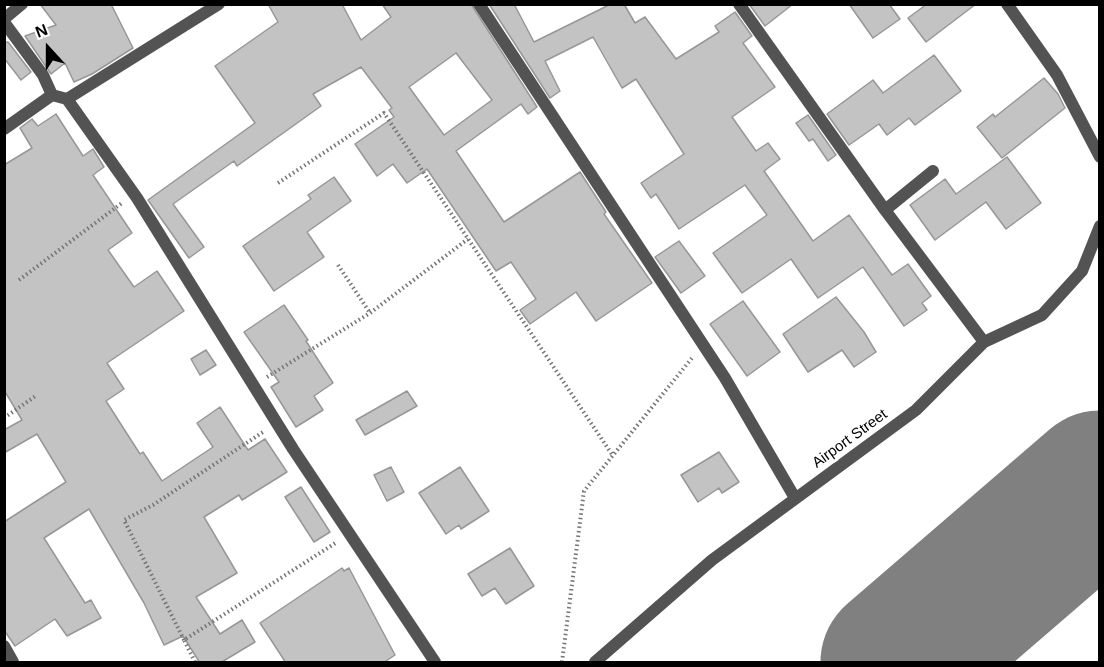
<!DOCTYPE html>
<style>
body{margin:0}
#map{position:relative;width:1104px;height:667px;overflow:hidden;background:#fff;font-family:Arial,sans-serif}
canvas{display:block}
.frame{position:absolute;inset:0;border:6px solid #000;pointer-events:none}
.north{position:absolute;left:18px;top:18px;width:60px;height:60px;-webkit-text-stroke:4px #fff;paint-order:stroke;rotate:339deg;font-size:16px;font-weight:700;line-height:24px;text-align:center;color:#000}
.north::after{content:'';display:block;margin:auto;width:21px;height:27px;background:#000;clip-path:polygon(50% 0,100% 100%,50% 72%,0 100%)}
</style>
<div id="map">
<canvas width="1104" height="667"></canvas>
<div class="frame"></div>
<div class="north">N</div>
</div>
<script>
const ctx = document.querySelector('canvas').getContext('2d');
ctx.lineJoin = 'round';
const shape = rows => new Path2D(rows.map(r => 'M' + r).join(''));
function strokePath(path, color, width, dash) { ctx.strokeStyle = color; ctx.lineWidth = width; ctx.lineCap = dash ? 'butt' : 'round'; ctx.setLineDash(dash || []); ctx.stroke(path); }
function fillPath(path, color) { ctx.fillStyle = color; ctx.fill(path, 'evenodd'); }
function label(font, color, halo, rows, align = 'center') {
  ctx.font = font + ' Arial,sans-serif'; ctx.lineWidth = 6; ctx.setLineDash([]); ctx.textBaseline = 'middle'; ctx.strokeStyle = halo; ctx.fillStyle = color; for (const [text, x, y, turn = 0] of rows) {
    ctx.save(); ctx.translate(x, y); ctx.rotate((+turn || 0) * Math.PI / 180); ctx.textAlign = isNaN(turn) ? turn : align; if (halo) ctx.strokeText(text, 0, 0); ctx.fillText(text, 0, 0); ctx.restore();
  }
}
strokePath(shape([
 [897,662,1100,487]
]), '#808080', 153);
const building = shape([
 [40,4,111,4,133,48,92,74,74,82,65,63,51,74,25,36,56,25,40,4],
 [268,4,342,4,361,40,391,17,382,4,471,4,537,107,528,114,521,104,456,151,504,222,580,172,606,212,604,214,652,283,596,321,576,292,530,324,520,310,536,299,511,262,496,271,427,169,407,183,393,164,377,176,355,144,394,117,389,110,392,108,361,67,313,94,321,106,237,166,234,161,173,204,204,247,189,258,148,200,255,123,215,66,278,22,268,4],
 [456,53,492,100,444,135,409,87,456,53],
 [489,4,514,4,534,42,611,4,624,4,635,23,645,17,676,59,719,32,715,26,735,12,752,36,743,43,775,87,732,117,756,151,768,143,780,159,764,171,813,241,849,215,892,275,908,264,931,296,922,303,927,310,904,326,863,267,818,298,791,259,742,293,713,253,767,215,745,185,679,229,656,194,651,198,641,183,684,154,636,79,622,88,593,37,545,61,560,91,550,98,489,4],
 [749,4,793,4,765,26,749,4],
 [849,4,889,4,900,19,873,38,849,4],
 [927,4,976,4,926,42,908,18,927,4],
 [8,42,31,72,21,80,4,58,4,43,8,42],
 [934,55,961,91,915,125,909,118,887,135,879,124,849,145,827,114,873,80,883,93,934,55],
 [1044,78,1058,94,1065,108,1002,158,977,127,993,114,995,117,1044,78],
 [56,114,83,156,93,149,104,167,93,175,132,233,108,250,134,287,157,271,184,311,107,363,124,389,106,401,140,454,143,452,162,481,213,447,197,423,220,407,248,450,265,439,287,472,242,500,239,495,204,517,237,573,196,597,220,634,242,620,255,642,220,663,200,663,183,636,164,645,144,603,89,509,44,538,85,603,91,600,101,618,67,636,55,619,15,646,4,630,4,522,66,482,37,434,4,453,4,430,22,420,4,390,4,165,32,148,20,128,32,119,38,126,56,114],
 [808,115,836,155,828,161,813,139,809,141,796,123,808,115],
 [1007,157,1041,203,1006,229,986,202,935,240,910,205,945,179,956,194,1007,157],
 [334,177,351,201,307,232,324,257,274,291,243,246,311,199,308,195,334,177],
 [679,241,705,276,681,293,655,257,679,241],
 [836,297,864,332,876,352,854,367,842,350,808,372,783,334,836,297],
 [743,301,780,352,747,376,710,324,743,301],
 [284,305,308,340,306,341,333,383,314,396,323,410,296,427,271,387,279,382,244,332,284,305],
 [206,350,216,365,200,375,191,359,206,350],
 [407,391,417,406,365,435,356,420,407,391],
 [719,452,739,482,722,493,719,488,698,502,681,475,719,452],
 [391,467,404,492,387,501,374,475,391,467],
 [460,467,489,511,461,529,459,525,446,534,419,493,460,467],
 [301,487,330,532,314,542,285,497,301,487],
 [510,548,534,586,506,604,495,588,482,596,468,574,510,548],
 [342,568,344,571,349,568,395,655,383,663,286,663,260,623,342,568]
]);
fillPath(building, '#c3c3c3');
strokePath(building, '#979797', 1.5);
strokePath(shape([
 [278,183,384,113,613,456],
 [338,265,370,313],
 [19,280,122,203],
 [267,377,370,313,468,239],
 [4,418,37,395],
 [184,640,124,520,153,505,263,432],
 [195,662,184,640,337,542],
 [562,662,584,491,692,358]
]), '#757575', 4, [1.5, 3]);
strokePath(shape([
 [479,4,725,378,795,498],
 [739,4,885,210,984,342],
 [1007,4,1057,75,1100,157],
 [4,19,22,4],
 [4,22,43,75,52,95],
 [67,99,137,198,293,449,435,662],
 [4,129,52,95,67,99,219,4],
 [885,210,933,171],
 [4,646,13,662],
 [595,662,712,560,916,410,984,342,1042,315,1082,271,1100,226]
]), '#535353', 12);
label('15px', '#000', '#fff', [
 ["Airport Street",850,439,-36]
]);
</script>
